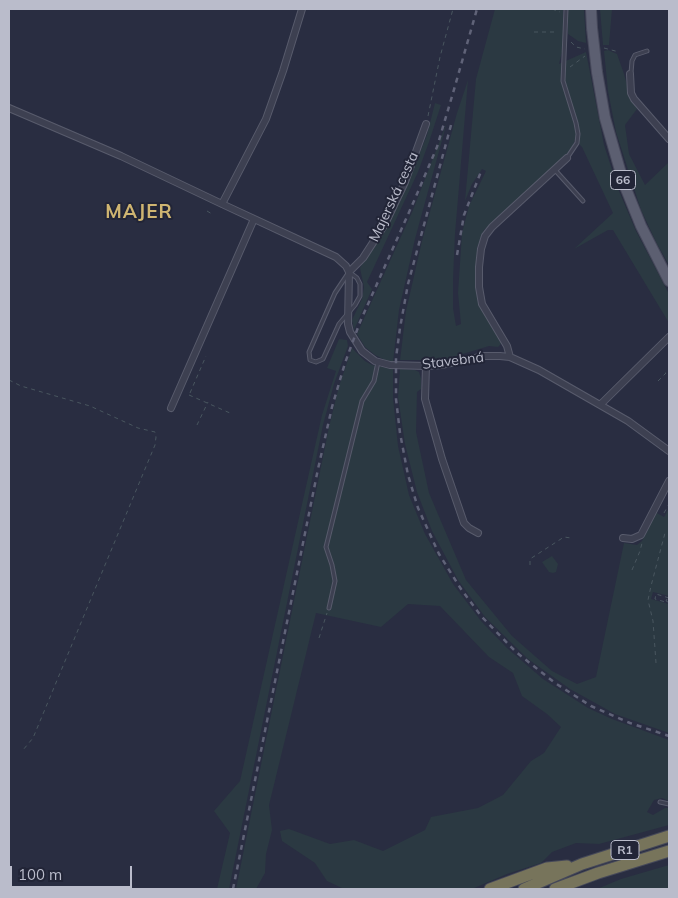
<!DOCTYPE html>
<meta charset="utf-8">
<style>
body{margin:0}
#map{position:relative;width:678px;height:898px;overflow:hidden;background:#292d41;font-family:Mulish,sans-serif}
canvas{display:block}
.frame{position:absolute;inset:0;border:10px solid #babccb;pointer-events:none}
.scale{position:absolute;left:10px;top:866px;width:122px;height:22px;box-sizing:border-box;border:2px solid #babccb;border-top:0;padding-left:6px;font-size:15px;line-height:18px;white-space:nowrap;color:#babccb;-webkit-text-stroke:4px #222537;paint-order:stroke}
</style>
<div id="map">
<canvas width="678" height="898"></canvas>
<div class="frame"></div>
<div class="scale">100 m</div>
</div>
<script>
const ctx = document.querySelector('canvas').getContext('2d');
ctx.lineJoin = 'round';
function fillPath(path, color) { ctx.fillStyle = color; ctx.fill(path, 'evenodd'); }
const shape = rows => new Path2D(rows.map(r => 'M' + r).join(''));
function strokePath(path, color, width, dash) { ctx.strokeStyle = color; ctx.lineWidth = width; ctx.lineCap = dash ? 'butt' : 'round'; ctx.setLineDash(dash || []); ctx.stroke(path); }
function label(font, color, halo, rows, align = 'center') {
  ctx.font = font + ' Mulish,sans-serif'; ctx.lineWidth = 4; ctx.setLineDash([]); ctx.textBaseline = 'middle'; ctx.strokeStyle = halo; ctx.fillStyle = color; for (const [text, x, y, turn = 0] of rows) {
    ctx.save(); ctx.translate(x, y); ctx.rotate((+turn || 0) * Math.PI / 180); ctx.textAlign = isNaN(turn) ? turn : align; if (halo) ctx.strokeText(text, 0, 0); ctx.fillText(text, 0, 0); ctx.restore();
  }
}
fillPath(shape([
 [495,9,563,9,563,48,559,64,586,52,604,145,619,191,636,231,669,294,669,323,613,230,608,230,574,249,613,213,582,147,575,140,571,150,484,230,477,248,477,285,480,303,501,343,500,345,498,347,489,346,443,360,400,360,406,311,422,241,457,113,468,80,455,234,453,280,453,308,456,326,461,324,458,293,462,233,469,206,486,171,482,169,472,184,465,201,476,79],
 [568,9,584,9,586,43,578,41,568,34],
 [600,9,612,9,609,45,603,45],
 [608,50,617,54,624,74,629,92,637,109,625,125,629,154,645,185,669,162,669,265,657,244,641,210,616,132,608,91,604,51],
 [435,103,441,105,429,142,418,172,367,282,372,289,354,330,352,320,362,299,364,287,360,268,403,194,427,135],
 [447,122,415,239,399,310,393,362,385,360,375,355,365,347,357,334,413,210],
 [339,339,347,340,348,346,334,384,323,425,229,889,217,889,230,833,214,811,240,781,322,415,336,371,327,368],
 [352,348,365,361,372,365,393,369,393,398,398,446,409,495,425,534,453,584,481,621,507,648,543,679,588,708,612,719,669,740,669,801,662,798,654,800,647,812,653,815,665,808,669,808,669,825,599,844,576,843,552,852,541,863,507,874,472,889,344,889,327,881,315,863,282,841,280,831,289,829,330,844,354,840,383,851,425,830,431,817,478,808,503,795,531,761,544,753,561,727,547,714,522,696,513,673,489,657,440,606,408,604,381,627,316,613,269,805,272,830,266,854,265,873,256,889,236,889,329,427,339,386],
 [400,369,415,370,419,372,421,378,421,389,417,392,416,432,429,493,466,580,512,636,552,671,577,684,596,677,624,543,637,545,642,541,655,512,664,517,669,508,669,596,653,592,651,599,669,604,669,733,615,714,570,689,528,659,485,617,458,580,432,531,417,492,405,444,398,397],
 [552,556,558,564,556,572,553,573,549,572,542,562],
 [669,865,669,889,597,889,621,879]
]), '#2b3942');
const lane = shape([
 [566,9,563,81,576,123,578,134,577,143,567,158],
 [631,73,632,61,635,55,647,51],
 [555,170,583,201],
 [349,272,357,278,360,284,360,296,355,305,339,324,323,359,316,362,310,360,309,352,335,293,349,272],
 [329,608,335,581,332,565,326,547,362,401,374,381,378,362],
 [660,802,669,804]
]);
const street = shape([
 [630,74,631,93,634,99,669,139],
 [9,108,121,156,222,204,336,257,346,266,349,272,348,324,350,332,362,351,375,361,390,365,426,366,441,365,485,356,500,356,510,357,539,370,628,421,669,451],
 [222,204,266,119,283,71,302,9],
 [349,272,363,258,385,224,405,182,426,124],
 [510,357,507,346,482,304,479,287,479,267,481,249,485,236,492,227,567,158],
 [426,366,425,399,442,459,464,523,469,528,478,533],
 [600,405,669,337],
 [171,408,254,219],
 [623,538,632,539,641,535,669,481]
]);
const primary = shape([
 [591,9,592,28],
 [597,72,605,118,624,184,641,226,669,281]
]);
const highway = shape([
 [490,889,547,868,567,866],
 [524,889,582,864,669,836],
 [555,889,598,873,669,851]
]);
strokePath(lane, '#585b6c', 5);
strokePath(street, '#585b6c', 8);
strokePath(primary, '#47495b', 12);
strokePath(highway, '#454859', 13);
strokePath(shape([
 [552,9,560,12],
 [534,32,558,32],
 [571,42,576,47,585,49],
 [604,48,619,52],
 [570,67,585,56],
 [428,116,440,57,453,9],
 [207,211,212,214,211,216],
 [9,380,21,386,90,406,138,428,155,432,156,437,155,445,33,738,23,750],
 [658,381,666,373,665,373],
 [190,393,206,356],
 [189,395,230,413],
 [197,425,208,402],
 [664,513,669,504],
 [530,565,530,559,564,537,571,538],
 [632,570,640,551,642,543],
 [669,598,656,594,655,599,669,603],
 [667,599,666,601,669,602],
 [319,638,327,613],
 [656,663,653,621,648,600,651,586,665,533]
]), '#49565f', 1, [4, 4]);
strokePath(lane, '#3d4051', 3);
strokePath(street, '#3d4051', 6);
strokePath(primary, '#5c5f71', 10);
strokePath(highway, '#77745b', 11);
strokePath(shape([
 [451,125,408,284,400,328,396,358,396,399,400,433,408,475,418,508,439,554,461,589,481,616,516,652,555,683,591,706,630,723,669,736],
 [457,255,464,215,482,169],
 [233,889,318,469,332,407,345,363,360,322,414,201,437,147,453,93,477,9]
]), '#606378', 2.5, [5, 5]);
const primaryBridge = shape([
 [592,28,597,72]
]);
strokePath(primaryBridge, '#47495b', 12, []);
strokePath(primaryBridge, '#5c5f71', 10);
for (const [x, y, w] of [
 [623,180,25],
 [625,850,28]
]) { const box = new Path2D(); box.roundRect(x - w / 2, y - 9.5, w, 19, 4); ctx.fillStyle = '#222537'; ctx.fill(box); strokePath(box, '#babccb', 1); }
label('bold 12px', '#babccb', null, [
 ["66",623,180],
 ["R1",625,850]
]);
label('14px', '#babccb', '#222537', [
 ["Majerská cesta",394,197,-65],
 ["Stavebná",453,361,-7]
]);
ctx.letterSpacing = '1px';
label('bold 19px', '#cfb571', '#222537', [
 ["MAJER",139,212]
]);
ctx.letterSpacing = '0px';
</script>
